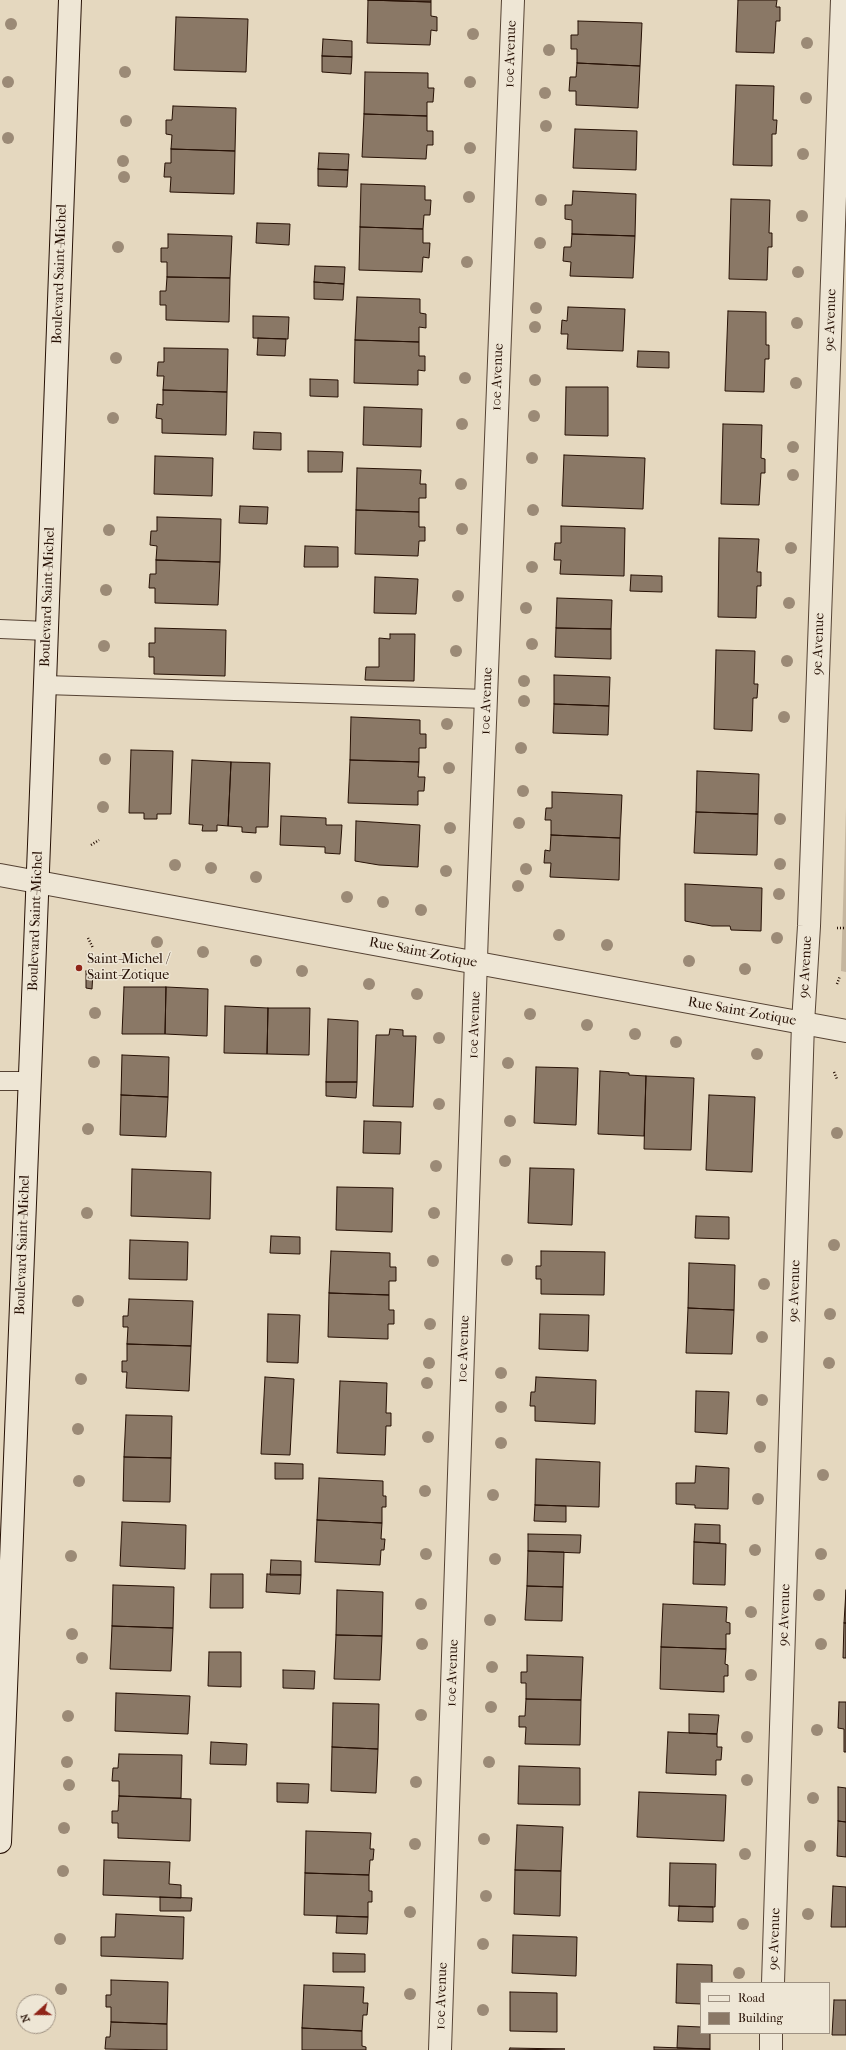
<!DOCTYPE html>
<style>
body{margin:0}
#map{position:relative;width:846px;height:2050px;overflow:hidden;background:#e5d8bf;font-family:"IM FELL French Canon",serif}
canvas{display:block}
.legend{position:absolute;left:700px;top:1982px;width:130px;height:52px;box-sizing:border-box;background:#eee6d5;border:1px solid #9e9182;margin:0;padding:5px 7px;list-style:none;font-size:12px;color:#271105}
.legend li{display:flex;align-items:center;gap:8px;height:20px}
.legend b{width:20px;border:1px solid #9e9182}
.north{position:absolute;left:16px;top:1994px;width:40px;height:40px;box-sizing:border-box;background:#eee6d5;border:1px solid #9e9182;border-radius:50%;rotate:249deg;font-size:11px;font-weight:700;line-height:16px;text-align:center;color:#271105}
.north::after{content:'';display:block;margin:auto;width:14px;height:18px;background:#8f2418;clip-path:polygon(50% 0,100% 100%,50% 72%,0 100%)}
</style>
<div id="map">
<canvas width="846" height="2050"></canvas>
<ul class="legend">
<li><b style="height:5px;background:#eee6d5"></b>Road</li>
<li><b style="height:11px;background:#8a7866"></b>Building</li>
</ul>
<div class="north">N</div>
</div>
<script>
const ctx = document.querySelector('canvas').getContext('2d');
ctx.lineJoin = 'round';
function fillPath(path, color) { ctx.fillStyle = color; ctx.fill(path, 'evenodd'); }
const shape = rows => new Path2D(rows.map(r => 'M' + r).join(''));
function strokePath(path, color, width, dash) { ctx.strokeStyle = color; ctx.lineWidth = width; ctx.lineCap = dash ? 'butt' : 'round'; ctx.setLineDash(dash || []); ctx.stroke(path); }
function label(font, color, halo, rows, align = 'center') {
  ctx.font = font + ' "IM FELL French Canon",serif'; ctx.lineWidth = 3; ctx.setLineDash([]); ctx.textBaseline = 'middle'; ctx.strokeStyle = halo; ctx.fillStyle = color; for (const [text, x, y, turn = 0] of rows) {
    ctx.save(); ctx.translate(x, y); ctx.rotate((+turn || 0) * Math.PI / 180); ctx.textAlign = isNaN(turn) ? turn : align; if (halo) ctx.strokeText(text, 0, 0); ctx.fillText(text, 0, 0); ctx.restore();
  }
}
fillPath(shape([
 [846,807,846,972,841,971]
]), '#c5b69f');
const building = shape([
 [368,0,431,0,431,2,368,0],
 [368,0,431,2,431,16,437,17,437,31,431,30,430,45,367,43,368,0],
 [738,0,777,0,776,7,780,7,780,21,776,21,774,53,736,52,738,0],
 [176,17,248,19,246,72,174,70,176,17],
 [578,21,642,23,640,66,577,63,577,49,571,49,571,35,578,35,578,21],
 [323,39,352,41,352,57,322,56,323,39],
 [322,56,352,57,351,74,322,72,322,56],
 [577,63,640,66,638,108,576,105,576,91,569,91,570,77,576,77,577,63],
 [365,72,428,73,428,88,434,88,433,102,427,102,427,116,364,114,365,72],
 [736,85,774,86,773,120,777,120,776,134,772,134,772,166,733,165,736,85],
 [173,106,236,108,235,151,171,149,172,135,166,134,166,120,172,120,173,106],
 [364,114,427,116,427,131,433,131,433,145,427,145,426,159,362,157,364,114],
 [575,129,637,131,636,170,573,168,575,129],
 [171,149,235,151,234,194,170,192,171,177,164,177,165,163,171,163,171,149],
 [319,153,349,154,348,170,318,169,319,153],
 [318,169,348,170,347,187,318,186,318,169],
 [361,184,425,186,425,200,431,200,430,215,424,215,423,229,360,227,361,184],
 [573,191,636,194,635,236,572,234,572,220,565,219,565,205,572,205,573,191],
 [731,199,770,200,769,233,772,233,772,247,768,247,767,280,729,279,731,199],
 [257,223,290,224,289,245,256,243,257,223],
 [360,227,423,229,423,243,430,243,429,258,423,257,422,272,359,270,360,227],
 [168,234,232,236,230,278,167,277,167,262,161,262,161,248,168,248,168,234],
 [572,234,635,236,633,278,570,276,571,262,563,261,564,247,571,247,572,234],
 [315,266,345,267,344,284,314,282,315,266],
 [167,277,230,278,229,322,166,320,166,305,160,305,160,291,166,291,167,277],
 [314,282,344,284,343,300,314,299,314,282],
 [357,297,420,299,420,313,426,314,426,328,419,327,419,342,355,340,357,297],
 [568,307,625,309,623,351,567,349,568,334,561,334,562,320,567,321,568,307],
 [728,311,766,312,766,345,769,345,769,359,765,359,764,392,725,391,728,311],
 [253,316,289,317,288,339,253,338,253,316],
 [258,338,286,339,285,356,257,355,258,338],
 [355,340,419,342,419,356,425,356,425,371,418,370,418,385,354,383,355,340],
 [164,348,228,349,227,392,163,390,164,376,157,376,158,362,164,362,164,348],
 [638,351,669,352,669,368,637,367,638,351],
 [310,379,338,380,338,397,310,396,310,379],
 [566,387,608,387,608,436,565,435,566,387],
 [163,390,227,392,226,435,162,433,162,419,156,418,157,404,163,405,163,390],
 [364,407,422,409,421,447,363,445,364,407],
 [723,424,762,425,761,458,765,459,765,473,761,473,759,505,721,504,723,424],
 [254,432,281,433,281,450,253,449,254,432],
 [308,451,343,452,342,472,308,472,308,451],
 [564,455,645,458,643,509,562,506,564,455],
 [155,456,213,458,212,496,154,494,155,456],
 [357,468,421,470,420,484,426,484,426,498,419,498,419,512,356,510,357,468],
 [240,506,268,507,267,524,239,523,240,506],
 [356,510,419,512,419,527,425,527,425,541,419,541,418,556,355,554,356,510],
 [157,517,221,519,220,562,156,560,157,546,150,545,151,531,157,531,157,517],
 [561,526,625,528,624,576,560,574,561,560,554,560,555,543,561,543,561,526],
 [719,538,759,539,757,572,761,572,761,586,757,586,756,618,718,617,719,538],
 [305,546,338,547,338,567,304,567,305,546],
 [156,560,220,562,218,605,155,603,155,588,149,588,150,574,156,574,156,560],
 [631,575,662,576,662,592,630,591,631,575],
 [375,577,418,579,416,614,374,613,375,577],
 [557,598,612,600,611,629,556,628,557,598],
 [155,628,226,630,225,676,154,674,154,657,149,657,149,643,155,643,155,628],
 [556,628,611,629,611,659,555,657,556,628],
 [390,634,415,634,414,681,365,680,366,667,379,667,379,638,390,639,390,634],
 [716,650,755,651,754,684,758,684,757,698,753,698,752,731,714,729,716,650],
 [554,675,610,677,609,706,554,704,554,675],
 [554,704,609,706,608,735,553,733,554,704],
 [351,717,420,720,420,734,426,734,426,748,419,748,419,762,350,760,351,717],
 [131,750,173,751,171,814,157,814,157,819,144,819,144,813,129,813,131,750],
 [192,760,231,762,228,826,217,825,217,831,202,831,203,825,189,824,192,760],
 [350,760,419,762,418,777,425,777,424,791,418,791,418,805,348,803,350,760],
 [231,762,270,763,268,827,256,827,256,833,242,832,242,827,228,826,231,762],
 [697,771,759,774,758,814,696,812,697,771],
 [552,792,622,795,620,838,551,835,551,820,545,820,546,808,552,808,552,792],
 [696,812,758,814,757,855,694,853,696,812],
 [281,816,326,818,326,825,342,825,340,854,325,853,325,847,280,845,281,816],
 [356,821,420,825,418,867,379,865,355,861,356,821],
 [551,835,620,838,619,880,550,877,551,863,544,863,545,850,550,851,551,835],
 [685,884,762,888,761,931,731,930,730,926,712,926,685,921,685,884],
 [86,971,93,971,92,989,86,988,86,971],
 [124,987,166,987,165,1034,122,1034,124,987],
 [166,987,208,989,207,1036,165,1034,166,987],
 [225,1006,268,1008,267,1054,224,1053,225,1006],
 [268,1008,310,1008,309,1055,267,1054,268,1008],
 [328,1019,358,1021,357,1082,326,1082,328,1019],
 [390,1029,403,1030,403,1036,416,1036,413,1107,373,1106,376,1035,389,1035,390,1029],
 [122,1055,169,1057,168,1097,121,1095,122,1055],
 [536,1067,578,1068,576,1125,534,1123,536,1067],
 [600,1071,629,1073,629,1075,646,1076,644,1136,598,1134,600,1071],
 [646,1076,694,1078,691,1150,644,1149,646,1076],
 [326,1082,357,1082,356,1098,326,1096,326,1082],
 [121,1095,168,1097,166,1137,120,1135,121,1095],
 [709,1095,755,1097,752,1172,706,1170,709,1095],
 [364,1121,401,1122,400,1154,363,1153,364,1121],
 [530,1168,574,1169,572,1225,528,1223,530,1168],
 [132,1169,211,1172,210,1219,131,1216,132,1169],
 [337,1187,393,1188,392,1232,336,1230,337,1187],
 [696,1216,729,1217,729,1239,695,1238,696,1216],
 [271,1236,300,1237,300,1254,270,1253,271,1236],
 [130,1240,188,1242,187,1280,129,1279,130,1240],
 [331,1251,390,1253,390,1267,396,1267,396,1281,389,1281,389,1295,329,1293,331,1251],
 [541,1251,605,1252,604,1295,541,1294,541,1279,536,1279,536,1266,541,1266,541,1251],
 [689,1263,735,1265,734,1310,688,1308,689,1263],
 [329,1293,389,1295,389,1310,394,1310,394,1324,388,1324,388,1339,328,1337,329,1293],
 [129,1299,193,1301,191,1346,127,1344,128,1327,123,1327,123,1316,128,1316,129,1299],
 [688,1308,734,1310,732,1354,686,1353,688,1308],
 [268,1314,300,1315,298,1363,267,1362,268,1314],
 [540,1314,589,1315,588,1351,539,1349,540,1314],
 [127,1344,191,1346,189,1391,126,1388,127,1372,122,1372,122,1361,127,1361,127,1344],
 [265,1377,294,1379,290,1455,261,1454,265,1377],
 [536,1377,596,1380,595,1424,535,1421,535,1406,530,1406,531,1392,535,1392,536,1377],
 [340,1381,387,1383,386,1413,391,1413,391,1426,386,1426,385,1455,337,1453,340,1381],
 [696,1391,729,1392,727,1434,695,1432,696,1391],
 [126,1415,172,1416,171,1458,124,1457,126,1415],
 [124,1457,171,1458,170,1502,123,1501,124,1457],
 [536,1459,600,1462,599,1507,535,1505,536,1459],
 [275,1463,303,1464,303,1479,275,1479,275,1463],
 [696,1466,729,1468,728,1509,695,1508,695,1505,676,1504,676,1483,695,1483,696,1466],
 [319,1478,383,1481,383,1496,386,1496,386,1507,382,1507,382,1523,317,1520,319,1478],
 [535,1505,566,1506,566,1522,534,1521,535,1505],
 [317,1520,382,1523,381,1539,385,1539,384,1550,381,1550,380,1565,315,1562,317,1520],
 [122,1522,186,1525,185,1569,120,1566,122,1522],
 [695,1524,720,1525,720,1543,694,1542,695,1524],
 [528,1534,581,1535,580,1553,528,1551,528,1534],
 [694,1542,726,1544,725,1585,693,1584,694,1542],
 [528,1551,564,1552,563,1587,527,1586,528,1551],
 [271,1560,301,1561,301,1575,270,1575,271,1560],
 [211,1574,243,1574,243,1608,210,1608,211,1574],
 [267,1574,301,1575,300,1594,266,1592,267,1574],
 [113,1585,174,1587,173,1628,112,1626,113,1585],
 [527,1586,563,1587,562,1621,525,1620,527,1586],
 [337,1590,383,1592,382,1636,336,1635,337,1590],
 [846,1590,846,1623,844,1623,846,1590],
 [663,1604,727,1607,726,1622,730,1623,730,1634,726,1634,726,1649,661,1647,663,1604],
 [844,1623,846,1623,846,1658,843,1658,844,1623],
 [112,1626,173,1628,171,1671,110,1669,112,1626],
 [336,1635,382,1636,380,1680,334,1679,336,1635],
 [661,1647,726,1649,725,1664,728,1665,728,1676,724,1676,724,1692,660,1689,661,1647],
 [209,1652,241,1652,241,1687,208,1686,209,1652],
 [527,1655,583,1657,581,1700,526,1699,526,1683,521,1683,521,1672,527,1672,527,1655],
 [283,1670,315,1671,314,1689,283,1688,283,1670],
 [116,1693,190,1696,188,1734,115,1731,116,1693],
 [526,1699,581,1700,580,1745,525,1744,526,1727,519,1727,519,1716,525,1716,526,1699],
 [839,1702,846,1702,846,1752,844,1752,844,1729,838,1728,839,1702],
 [333,1703,379,1704,378,1749,332,1747,333,1703],
 [689,1714,719,1715,717,1734,689,1733,689,1714],
 [668,1732,717,1734,717,1747,722,1747,721,1760,716,1760,716,1775,666,1773,668,1732],
 [211,1742,247,1744,246,1765,210,1764,211,1742],
 [332,1747,378,1749,376,1793,331,1791,332,1747],
 [119,1754,182,1755,181,1798,119,1796,119,1781,112,1781,113,1768,118,1768,119,1754],
 [519,1766,580,1768,580,1805,518,1804,519,1766],
 [277,1783,309,1784,308,1803,277,1802,277,1783],
 [838,1787,846,1788,846,1822,838,1821,838,1787],
 [639,1792,726,1795,724,1841,637,1837,639,1792],
 [119,1796,191,1799,190,1841,118,1838,118,1823,112,1823,112,1811,118,1811,119,1796],
 [838,1821,846,1822,846,1857,837,1856,838,1821],
 [517,1825,563,1827,561,1871,515,1870,517,1825],
 [306,1831,371,1833,370,1849,374,1849,373,1860,370,1860,369,1875,305,1873,306,1831],
 [104,1860,170,1862,169,1884,181,1885,181,1898,103,1895,104,1860],
 [670,1863,716,1864,715,1907,669,1906,670,1863],
 [515,1870,561,1871,560,1916,514,1914,515,1870],
 [305,1873,369,1875,369,1891,372,1891,372,1902,368,1902,368,1917,304,1915,305,1873],
 [833,1886,846,1887,846,1927,831,1927,833,1886],
 [160,1897,192,1898,191,1911,160,1911,160,1897],
 [679,1906,713,1907,713,1922,678,1921,679,1906],
 [116,1914,184,1917,183,1959,101,1956,101,1937,115,1937,116,1914],
 [337,1916,368,1917,367,1934,336,1933,337,1916],
 [513,1935,577,1937,576,1976,512,1973,513,1935],
 [333,1953,365,1954,365,1972,333,1972,333,1953],
 [677,1964,712,1965,712,1983,701,1983,701,2004,676,2003,677,1964],
 [111,1980,168,1982,167,2024,111,2022,111,2007,106,2007,106,1995,111,1995,111,1980],
 [304,1985,364,1987,363,2003,368,2003,367,2015,363,2015,362,2031,302,2028,304,1985],
 [510,1992,557,1993,557,2032,510,2031,510,1992],
 [834,2000,846,2000,846,2035,832,2035,834,2000],
 [111,2022,167,2024,167,2050,105,2049,106,2037,110,2037,111,2022],
 [678,2026,701,2027,701,2033,710,2033,710,2049,677,2048,678,2026],
 [302,2028,362,2031,362,2046,366,2047,366,2050,302,2050,302,2028],
 [654,2047,710,2049,710,2050,654,2050,654,2047],
 [510,2048,565,2049,509,2050,510,2048]
]);
fillPath(building, '#8a7866');
strokePath(building, '#271105', 1);
const service = shape([
 [0,629,47,631],
 [45,685,487,699],
 [0,1081,29,1081]
]);
const minor = shape([
 [773,1983,803,1023,809,926,842,0],
 [440,2050,477,929,513,0],
 [771,2050,771,2033]
]);
const tertiary = shape([
 [0,875,846,1031]
]);
const secondary = shape([
 [0,1842,40,819,70,0]
]);
strokePath(service, '#564334', 20);
strokePath(minor, '#564334', 24);
strokePath(tertiary, '#564334', 24);
strokePath(secondary, '#271105', 24);
strokePath(shape([
 [91,845,99,840],
 [837,928,846,928],
 [88,938,93,948],
 [837,984,840,976],
 [834,1072,837,1079]
]), '#271105', 2.5, [1, 2]);
strokePath(service, '#eee6d5', 18);
strokePath(minor, '#eee6d5', 22);
strokePath(tertiary, '#eee6d5', 22);
strokePath(secondary, '#eee6d5', 22);
ctx.fillStyle = '#9b8a76';
for (const [x, y] of [
 [11,24],
 [473,34],
 [807,43],
 [549,50],
 [125,72],
 [8,82],
 [470,82],
 [545,93],
 [806,98],
 [126,121],
 [546,126],
 [8,138],
 [470,148],
 [803,154],
 [123,161],
 [124,177],
 [469,197],
 [541,200],
 [802,216],
 [540,243],
 [118,247],
 [467,262],
 [798,272],
 [536,308],
 [797,323],
 [535,327],
 [116,358],
 [465,378],
 [535,380],
 [796,383],
 [534,416],
 [113,418],
 [462,424],
 [793,447],
 [532,458],
 [793,475],
 [461,484],
 [533,510],
 [462,529],
 [109,530],
 [791,548],
 [532,567],
 [106,590],
 [458,596],
 [789,603],
 [526,608],
 [532,644],
 [104,646],
 [456,651],
 [787,661],
 [524,681],
 [524,701],
 [784,717],
 [447,724],
 [521,748],
 [105,759],
 [449,768],
 [523,791],
 [103,807],
 [780,819],
 [519,823],
 [450,828],
 [780,864],
 [175,865],
 [211,868],
 [526,869],
 [446,871],
 [256,877],
 [518,886],
 [779,894],
 [347,897],
 [383,902],
 [421,910],
 [559,935],
 [777,938],
 [157,942],
 [607,945],
 [203,952],
 [256,961],
 [689,961],
 [745,969],
 [302,971],
 [369,984],
 [417,994],
 [95,1013],
 [530,1014],
 [587,1025],
 [635,1034],
 [439,1038],
 [676,1042],
 [757,1054],
 [94,1062],
 [508,1063],
 [439,1104],
 [510,1121],
 [88,1129],
 [837,1133],
 [505,1161],
 [436,1166],
 [87,1213],
 [434,1213],
 [834,1245],
 [507,1260],
 [433,1261],
 [764,1284],
 [78,1301],
 [830,1314],
 [430,1324],
 [762,1337],
 [429,1363],
 [829,1363],
 [501,1373],
 [81,1379],
 [427,1383],
 [762,1400],
 [501,1407],
 [78,1429],
 [428,1437],
 [501,1443],
 [760,1447],
 [823,1475],
 [79,1481],
 [425,1491],
 [493,1495],
 [758,1499],
 [755,1550],
 [426,1554],
 [821,1554],
 [71,1556],
 [495,1559],
 [819,1595],
 [421,1604],
 [751,1612],
 [490,1620],
 [72,1634],
 [422,1644],
 [821,1644],
 [82,1658],
 [492,1667],
 [751,1675],
 [491,1707],
 [421,1715],
 [68,1716],
 [817,1730],
 [747,1737],
 [67,1762],
 [489,1762],
 [747,1780],
 [416,1782],
 [69,1785],
 [813,1798],
 [64,1828],
 [484,1839],
 [415,1844],
 [810,1846],
 [745,1854],
 [63,1871],
 [486,1896],
 [410,1912],
 [808,1914],
 [743,1924],
 [60,1939],
 [483,1944],
 [739,1973],
 [61,1989],
 [410,1994],
 [483,2010]
]) { ctx.beginPath(); ctx.arc(x, y, 6, 0, 2 * Math.PI); ctx.fill(); }
for (const [x, y, r, color] of [
 [79,968,4,"#8f2418"]
]) { const dot = new Path2D(); dot.arc(x, y, r, 0, 2 * Math.PI); ctx.fillStyle = color; ctx.fill(dot); strokePath(dot, '#eee6d5', 1.5); }
label('14px', '#271105', '#eee6d5', [
 ["10e Avenue",511,54,-88],
 ["Boulevard Saint-Michel",60,274,-88],
 ["9e Avenue",831,320,-88],
 ["10e Avenue",498,377,-88],
 ["Boulevard Saint-Michel",48,597,-88],
 ["9e Avenue",819,644,-88],
 ["10e Avenue",487,701,-88],
 ["Boulevard Saint-Michel",36,921,-88],
 ["Rue Saint-Zotique",423,953,11],
 ["9e Avenue",806,967,-87],
 ["Rue Saint-Zotique",742,1012,10],
 ["10e Avenue",475,1025,-88],
 ["Boulevard Saint-Michel",23,1245,-88],
 ["9e Avenue",795,1291,-88],
 ["10e Avenue",464,1349,-88],
 ["9e Avenue",785,1615,-88],
 ["10e Avenue",453,1673,-88],
 ["9e Avenue",775,1939,-88],
 ["10e Avenue",442,1996,-88]
]);
label('14px', '#271105', '#eee6d5', [
 ["Saint-Michel /",87,960],
 ["Saint-Zotique",87,976]
], 'left');
</script>
